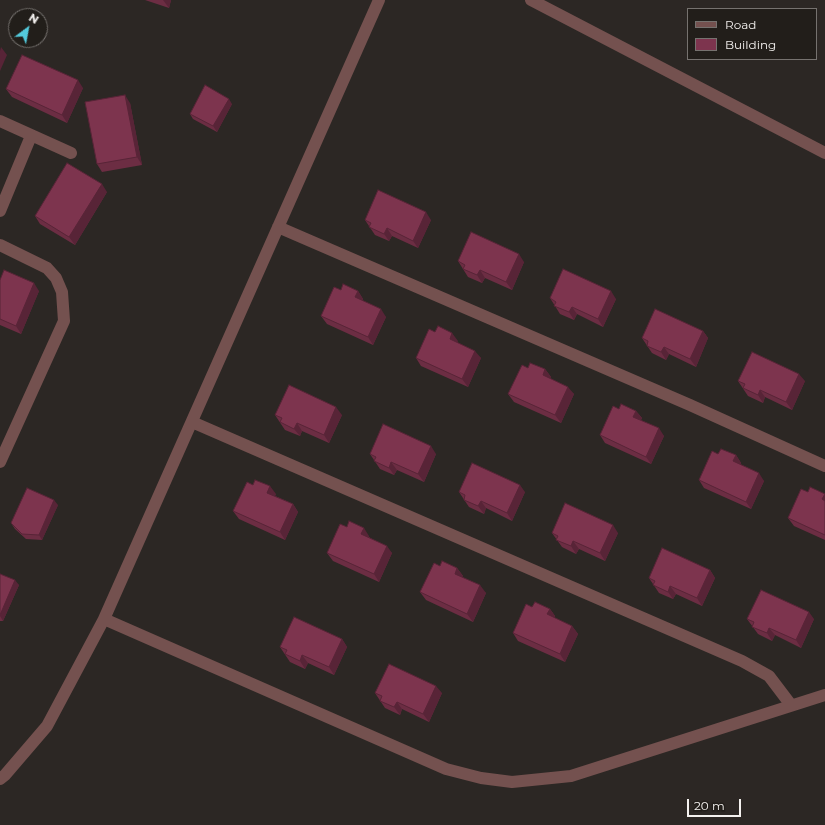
<!DOCTYPE html>
<style>
body{margin:0}
#map{position:relative;width:825px;height:825px;overflow:hidden;background:#2c2724;font-family:Montserrat,sans-serif}
canvas{display:block}
.legend{position:absolute;left:687px;top:8px;width:130px;height:52px;box-sizing:border-box;background:#221e1a;border:1px solid #76726f;margin:0;padding:5px 7px;list-style:none;font-size:12px;color:#f4f1ef}
.legend li{display:flex;align-items:center;gap:8px;height:20px}
.legend b{width:20px;border:1px solid #76726f}
.north{position:absolute;left:8px;top:8px;width:40px;height:40px;box-sizing:border-box;background:#221e1a;border:1px solid #76726f;border-radius:50%;rotate:32deg;font-size:11px;font-weight:700;line-height:16px;text-align:center;color:#f4f1ef}
.north::after{content:'';display:block;margin:auto;width:14px;height:18px;background:#53cadc;clip-path:polygon(50% 0,100% 100%,50% 72%,0 100%)}
.scale{position:absolute;left:687px;top:799px;width:54px;height:18px;box-sizing:border-box;border:2px solid #f4f1ef;border-top:0;padding-left:5px;font-size:12px;line-height:14px;white-space:nowrap;color:#f4f1ef;-webkit-text-stroke:3px #221e1a;paint-order:stroke}
</style>
<div id="map">
<canvas width="825" height="825"></canvas>
<ul class="legend">
<li><b style="height:5px;background:#74514f"></b>Road</li>
<li><b style="height:11px;background:#7d344e"></b>Building</li>
</ul>
<div class="north">N</div>
<div class="scale">20 m</div>
</div>
<script>
const ctx = document.querySelector('canvas').getContext('2d');
ctx.lineJoin = 'round';
const shape = rows => new Path2D(rows.map(r => 'M' + r).join(''));
function strokePath(path, color, width, dash) { ctx.strokeStyle = color; ctx.lineWidth = width; ctx.lineCap = dash ? 'butt' : 'round'; ctx.setLineDash(dash || []); ctx.stroke(path); }
function fillPath(path, color) { ctx.fillStyle = color; ctx.fill(path, 'evenodd'); }
strokePath(shape([
 [531,0,825,153],
 [0,121,71,153],
 [0,211,31,136],
 [278,227,690,405,825,466],
 [0,245,47,268,56,278,62,292,64,321,0,462],
 [192,422,742,661,769,676,791,705],
 [104,619,446,769,481,778,512,782,571,776,825,695],
 [0,779,5,775,47,726,104,619,379,0]
]), '#74514f', 12);
fillPath(shape([
 [145,0,171,0,169,8],
 [83,88,67,123,12,97,6,89],
 [130,103,142,165,102,172,97,164],
 [232,104,217,132,193,119,190,114],
 [107,192,75,245,40,224,35,216],
 [365,220,431,220,418,248,392,236,389,241,375,235],
 [458,261,524,262,512,290,485,278,482,283,468,277],
 [0,280,39,291,21,334,0,325],
 [341,290,358,291,363,299,362,301,386,317,373,345,327,324,321,316],
 [550,298,616,299,603,327,577,314,574,320,560,314],
 [703,331,708,338,696,367,669,354,666,360,652,353,642,338],
 [458,341,457,342,481,358,468,387,421,366,416,358],
 [528,368,545,369,551,377,550,378,574,394,561,423,514,402,508,394],
 [738,381,805,381,792,410,765,397,763,403,748,396],
 [619,409,636,411,642,418,641,420,664,436,651,464,605,443,600,435],
 [275,415,342,415,329,443,302,431,300,436,285,430],
 [370,454,436,454,424,482,397,470,394,475,380,469],
 [718,454,736,455,741,463,740,465,764,481,751,509,704,488,699,480],
 [459,492,525,492,512,521,486,508,484,514,469,507],
 [808,492,825,494,825,540,794,526,788,518],
 [276,494,275,496,293,504,298,512,285,540,239,519,233,511],
 [58,505,42,540,26,539,15,529,11,523],
 [552,533,618,533,605,561,579,549,576,554,562,547],
 [369,536,369,537,392,553,379,582,333,561,327,553],
 [440,566,457,568,463,576,462,577,486,593,473,622,426,600,420,592],
 [710,570,715,578,702,606,676,594,673,599,659,593,649,578],
 [0,574,19,585,3,621,0,621],
 [532,607,550,609,555,616,554,618,572,626,578,634,565,662,518,641,513,633],
 [747,619,814,619,801,648,775,635,772,641,758,634],
 [342,639,347,647,334,675,308,663,305,669,290,662,280,647],
 [375,693,442,693,429,722,402,709,400,715,385,708]
]), '#6c2d43');
fillPath(shape([
 [163,0,171,0,169,8],
 [1,47,7,55,0,71,0,51],
 [78,80,83,88,67,123,62,115],
 [125,95,130,103,142,165,137,157],
 [229,99,232,104,217,132,213,126],
 [102,184,107,192,75,245,69,237],
 [426,212,431,220,418,248,413,241],
 [387,228,392,236,389,241,384,234],
 [519,254,524,262,512,290,506,282],
 [480,270,485,278,482,283,477,275],
 [34,283,39,291,21,334,16,326],
 [358,291,363,299,360,305,355,297],
 [611,291,616,299,603,327,598,319],
 [572,307,577,314,574,320,569,312],
 [381,309,386,317,373,345,368,337],
 [703,331,708,338,696,367,690,359],
 [452,333,458,341,455,347,450,339],
 [664,347,669,354,666,360,661,352],
 [475,351,481,358,468,387,462,379],
 [545,369,551,377,548,383,543,375],
 [799,374,805,381,792,410,786,402],
 [568,387,574,394,561,423,555,415],
 [760,390,765,397,763,403,758,395],
 [336,407,342,415,329,443,324,435],
 [636,411,642,418,639,424,633,417],
 [297,423,302,431,300,436,294,429],
 [659,428,664,436,651,464,646,457],
 [431,446,436,454,424,482,418,474],
 [736,455,741,463,738,469,733,461],
 [391,462,397,470,394,475,389,468],
 [759,473,764,481,751,509,746,502],
 [520,485,525,492,512,521,507,513],
 [270,486,276,494,273,500,267,493],
 [825,494,825,503,822,499],
 [54,500,58,505,42,540,39,535],
 [481,501,486,508,484,514,478,506],
 [293,504,298,512,285,540,280,532],
 [613,525,618,533,605,561,600,553],
 [364,528,369,536,367,542,361,534],
 [573,541,579,549,576,554,571,546],
 [387,546,392,553,379,582,374,574],
 [457,568,463,576,460,582,455,574],
 [710,570,715,578,702,606,697,598],
 [15,580,19,585,3,621,0,616,0,615],
 [480,585,486,593,473,622,467,614],
 [670,586,676,594,673,599,668,592],
 [550,609,555,616,552,622,547,614],
 [809,612,814,619,801,648,796,640],
 [572,626,578,634,565,662,560,654],
 [769,628,775,635,772,641,767,633],
 [342,639,347,647,334,675,329,667],
 [302,655,308,663,305,669,300,661],
 [436,686,442,693,429,722,423,714],
 [397,702,402,709,400,715,394,707]
]), '#582437');
const building = shape([
 [22,55,78,80,62,115,6,89,22,55],
 [205,85,229,99,213,126,190,114,205,85],
 [125,95,137,157,97,164,85,102,125,95],
 [67,163,102,184,69,237,35,216,67,163],
 [378,190,426,212,413,241,387,228,384,234,369,227,371,223,365,220,378,190],
 [471,232,519,254,506,282,480,270,477,275,463,269,465,265,458,261,471,232],
 [563,269,611,291,598,319,572,307,569,312,554,306,556,302,550,298,563,269],
 [4,270,34,283,16,326,0,319,0,280,4,270],
 [343,284,358,291,355,297,381,309,368,337,321,316,334,287,341,290,343,284],
 [655,309,703,331,690,359,664,347,661,352,647,346,648,341,642,338,655,309],
 [438,326,452,333,450,339,475,351,462,379,416,358,429,329,435,332,438,326],
 [752,352,799,374,786,402,760,390,758,395,743,388,745,384,738,381,752,352],
 [530,363,545,369,543,375,568,387,555,415,508,394,522,365,528,368,530,363],
 [289,385,336,407,324,435,297,423,294,429,280,422,282,418,275,415,289,385],
 [621,404,636,411,633,417,659,428,646,457,600,435,613,406,619,409,621,404],
 [383,424,431,446,418,474,391,462,389,468,374,461,376,457,370,454,383,424],
 [721,449,736,455,733,461,759,473,746,502,699,480,712,451,718,454,721,449],
 [472,463,520,485,507,513,481,501,478,506,464,500,465,495,459,492,472,463],
 [255,480,270,486,267,493,293,504,280,532,233,511,247,482,253,485,255,480],
 [810,487,825,494,822,499,825,501,825,535,788,518,801,489,808,492,810,487],
 [27,488,54,500,39,535,22,534,11,523,27,488],
 [565,503,613,525,600,553,573,541,571,546,556,540,558,536,552,533,565,503],
 [349,521,364,528,361,534,387,546,374,574,327,553,340,524,347,527,349,521],
 [662,548,710,570,697,598,670,586,668,592,653,585,655,581,649,578,662,548],
 [442,561,457,568,455,574,480,585,467,614,420,592,434,563,440,566,442,561],
 [0,574,15,580,0,615,0,574],
 [761,590,809,612,796,640,769,628,767,633,752,627,754,622,747,619,761,590],
 [535,602,550,609,547,614,572,626,560,654,513,633,526,604,532,607,535,602],
 [294,617,342,639,329,667,302,655,300,661,285,654,287,650,280,647,294,617],
 [389,664,436,686,423,714,397,702,394,707,380,701,382,696,375,693,389,664]
]);
fillPath(building, '#7d344e');
strokePath(building, '#582437', 1);
</script>
